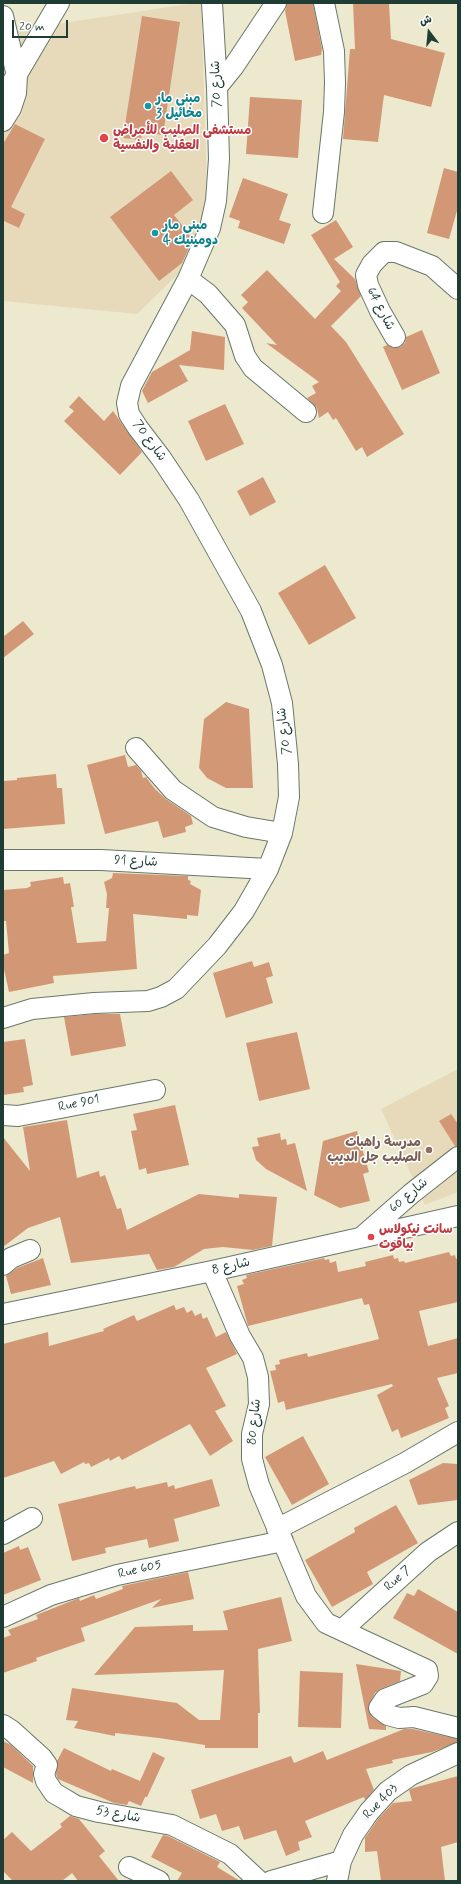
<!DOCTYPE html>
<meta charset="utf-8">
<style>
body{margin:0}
#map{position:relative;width:461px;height:1884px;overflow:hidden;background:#ede9cf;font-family:Mynerve,"Playpen Sans Arabic",sans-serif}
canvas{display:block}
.frame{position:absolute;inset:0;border:4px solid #1f3d34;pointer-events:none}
.north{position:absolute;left:409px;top:12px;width:40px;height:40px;-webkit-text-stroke:3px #fff;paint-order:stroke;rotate:344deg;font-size:11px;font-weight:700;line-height:16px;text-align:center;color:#1f3d34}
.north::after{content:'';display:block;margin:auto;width:14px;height:18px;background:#1f3d34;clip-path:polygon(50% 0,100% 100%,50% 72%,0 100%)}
.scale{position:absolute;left:12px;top:20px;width:56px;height:18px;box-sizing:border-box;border:2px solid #1f3d34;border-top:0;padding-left:5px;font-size:12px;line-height:14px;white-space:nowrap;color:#1f3d34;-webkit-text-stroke:3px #fff;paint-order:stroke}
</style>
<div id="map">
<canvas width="461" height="1884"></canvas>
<div class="frame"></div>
<div class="north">ش</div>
<div class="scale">20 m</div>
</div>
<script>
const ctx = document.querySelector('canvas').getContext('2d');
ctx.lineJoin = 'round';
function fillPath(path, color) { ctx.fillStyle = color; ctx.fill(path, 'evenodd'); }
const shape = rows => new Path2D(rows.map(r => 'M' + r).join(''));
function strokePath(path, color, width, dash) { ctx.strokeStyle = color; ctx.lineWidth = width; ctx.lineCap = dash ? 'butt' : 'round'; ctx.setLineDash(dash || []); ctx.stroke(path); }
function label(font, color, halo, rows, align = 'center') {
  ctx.font = font + ' Mynerve,"Playpen Sans Arabic",sans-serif'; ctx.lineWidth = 3; ctx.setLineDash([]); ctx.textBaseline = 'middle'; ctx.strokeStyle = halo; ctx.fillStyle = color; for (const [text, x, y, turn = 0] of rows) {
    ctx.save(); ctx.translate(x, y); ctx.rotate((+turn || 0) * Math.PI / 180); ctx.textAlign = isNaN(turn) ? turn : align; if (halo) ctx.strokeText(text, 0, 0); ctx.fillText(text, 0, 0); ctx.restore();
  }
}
fillPath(shape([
 [196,3,201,3,209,244,137,314,3,301,3,32],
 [458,1069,458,1192,425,1205,381,1109]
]), '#e6daba');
fillPath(shape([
 [287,3,313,3,322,49,321,55,295,61,285,11],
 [353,3,389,3,391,39,445,53,431,107,384,95,378,142,343,139,350,49,355,49],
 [142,16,180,22,163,135,142,132,141,140,123,138],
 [250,97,302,100,298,158,246,154],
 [15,124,45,139,11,207,25,214,19,228,4,221,3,224,3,144],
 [444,168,458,172,458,207,449,239,427,233],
 [171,171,193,200,174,215,193,239,182,263,159,281,110,217],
 [243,178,288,194,279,220,291,224,284,244,238,228,240,221,229,217],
 [336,220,353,247,334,259,355,279,361,296,331,326,346,342,404,434,367,457,362,447,356,451,336,418,333,420,328,412,319,418,317,408,307,398,316,393,312,386,319,382,266,343,277,345,242,308,248,302,241,295,267,270,315,319,341,291,336,286,340,282,311,235],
 [422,330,440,373,402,390,383,347,387,345,395,348,400,347,405,343,406,337],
 [192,331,225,337,224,370,179,365,188,381,148,403,142,391,152,372,190,350],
 [79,396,104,421,113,411,142,452,120,475,64,421,74,411,69,407],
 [225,404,244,444,206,461,188,421],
 [263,477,276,502,250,516,237,491],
 [325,565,356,618,309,645,278,593],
 [23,621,34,634,3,658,3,637],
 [226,702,249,709,253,788,226,788,207,778,199,768,204,719],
 [125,755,128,767,136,765,141,771,143,778,146,777,155,789,166,799,191,816,193,824,185,827,186,832,163,838,158,821,105,834,87,765],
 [56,774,57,788,62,788,65,824,3,829,3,781,17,780,17,778],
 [113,873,188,876,188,880,191,881,190,884,201,890,198,916,187,915,187,919,133,914,137,969,53,976,54,983,9,992,3,965,3,955,9,953,6,921,3,921,3,890,27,888,31,886,30,882,63,877,64,884,70,883,74,907,71,907,77,943,106,941,109,908,106,908,107,894,104,882,112,878],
 [252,961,254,967,269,962,273,976,266,978,273,1003,226,1018,213,973],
 [95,1014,120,1014,126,1046,71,1056,64,1017],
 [297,1032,310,1089,259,1101,246,1043],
 [25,1039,33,1085,23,1087,24,1092,3,1095,3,1042],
 [175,1105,189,1165,147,1174,146,1168,139,1170,131,1131,137,1130,133,1114],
 [451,1114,458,1124,458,1146,455,1146,439,1121],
 [67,1120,77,1178,99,1171,100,1177,105,1175,117,1209,121,1208,127,1230,199,1194,239,1198,239,1194,277,1197,272,1246,253,1250,223,1247,204,1249,174,1267,157,1270,149,1254,71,1263,60,1217,28,1228,3,1247,3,1137,30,1171,23,1127],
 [357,1131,369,1172,363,1174,370,1201,340,1208,314,1195,323,1141],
 [280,1133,281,1140,286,1139,287,1145,295,1143,307,1191,266,1169,256,1160,252,1147,259,1146,257,1138],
 [449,1252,451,1256,455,1255,456,1259,458,1258,458,1302,419,1311,428,1346,458,1338,458,1373,437,1378,449,1406,445,1408,449,1418,401,1438,398,1429,392,1432,377,1395,393,1386,392,1384,286,1410,284,1401,278,1403,270,1371,276,1370,275,1365,280,1364,279,1360,307,1353,308,1357,379,1339,369,1304,364,1305,362,1298,248,1326,237,1286,244,1284,242,1280,247,1278,246,1275,324,1258,325,1260,329,1259,330,1263,336,1261,338,1272,366,1266,365,1262,393,1255,394,1259,398,1258,399,1262,404,1261,405,1263],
 [43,1258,51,1285,11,1294,6,1276,17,1268],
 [174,1305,176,1310,184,1307,187,1313,192,1310,195,1316,201,1313,203,1319,207,1317,216,1337,226,1332,237,1354,206,1368,226,1406,215,1411,233,1441,210,1456,190,1424,122,1460,119,1456,110,1461,109,1458,91,1467,89,1463,85,1464,84,1462,61,1474,54,1461,3,1478,3,1344,48,1332,49,1346,104,1331,103,1329,134,1315,137,1321],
 [303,1436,329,1484,292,1505,265,1457],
 [443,1463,458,1464,458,1500,418,1505,409,1480],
 [212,1479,220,1506,174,1519,179,1541,149,1548,147,1539,105,1548,106,1553,72,1561,58,1504,135,1486,136,1489,167,1482,168,1487,174,1485,175,1489],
 [396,1505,418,1543,367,1572,373,1584,332,1607,305,1560,355,1532,354,1528],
 [19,1546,20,1550,28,1547,41,1580,3,1595,3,1553],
 [188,1572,194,1599,152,1608,161,1599,81,1628,85,1641,36,1658,37,1661,3,1673,3,1638,11,1635,8,1630,38,1619,36,1615,79,1598,80,1601,94,1595,96,1599,123,1589,122,1586],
 [418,1589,458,1612,458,1654,393,1618,407,1593,414,1596],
 [281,1597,292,1641,258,1649,260,1713,258,1713,258,1748,205,1748,205,1745,159,1738,115,1733,115,1736,74,1728,78,1721,66,1720,72,1688,177,1703,199,1720,220,1720,224,1670,94,1675,135,1627,193,1625,193,1631,228,1630,223,1611],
 [356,1664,401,1671,400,1681,380,1689,375,1693,368,1707,372,1717,386,1726,386,1730,369,1729],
 [300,1671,343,1673,341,1728,298,1727],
 [404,1729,413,1729,458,1739,458,1742,432,1752,392,1760,393,1763,366,1769,374,1790,365,1800,364,1797,305,1821,312,1837,298,1842,300,1850,286,1856,276,1830,244,1840,239,1826,222,1831,216,1814,200,1819,191,1790,291,1756,294,1763,323,1751,327,1760],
 [3,1741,11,1745,33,1766,33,1783,3,1767],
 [64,1748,111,1771,112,1769,140,1781,153,1752,165,1758,147,1797,145,1797,141,1806,129,1801,127,1805,114,1803,58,1779,56,1774,57,1761],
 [458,1776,458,1842,441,1847,445,1881,381,1881,377,1851,365,1852,365,1838,378,1819,393,1803,412,1801,409,1790,413,1788],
 [70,1816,79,1819,105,1851,99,1856,119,1881,78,1881,72,1873,62,1881,13,1881,3,1871,3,1840,12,1832,31,1851,62,1827,60,1824],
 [163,1835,168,1836,220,1862,217,1867,240,1881,177,1881,182,1873,151,1857]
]), '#d29876');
const minor = shape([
 [3,16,17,76,16,93,11,108,3,121],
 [217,87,234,66,276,3],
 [3,98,59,3],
 [323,213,334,112,335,83,334,51,324,3],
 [188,279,208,294,235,325,245,356,253,368,306,412],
 [395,337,380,311,368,285,366,275,372,264,384,252,396,252,432,266,458,289],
 [136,748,173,790,213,817,246,827,282,833],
 [3,860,101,860,268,869],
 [3,1018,32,1009,94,1003,148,1001,161,997,176,989,217,946,244,911,268,869,282,833,289,797,288,764,282,703,272,665,251,611,189,500,161,458,138,428,129,414,127,403,131,386,188,279,210,228,216,201,219,159,217,87,212,3],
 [3,1115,18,1116,155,1090],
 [363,1236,412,1193,458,1157],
 [3,1265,11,1258,30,1250],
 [212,1271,240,1336,253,1358,258,1377,259,1404,252,1434,252,1459,259,1485,306,1596,326,1623,427,1670,428,1676,423,1684,385,1699,379,1708,388,1715,399,1718,414,1717,458,1728],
 [3,1314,212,1271,458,1216],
 [277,1529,405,1463,458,1432],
 [3,1534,32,1518],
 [3,1617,51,1595,117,1575,283,1541],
 [342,1630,428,1552,458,1532],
 [3,1725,11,1730,42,1758,47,1765,44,1774,46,1781,54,1793,61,1797,76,1806,99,1812,172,1825,230,1854,259,1881],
 [129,1867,159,1881],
 [271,1881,341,1861],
 [337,1881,341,1861,353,1835,369,1812,388,1791,411,1775,458,1753]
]);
strokePath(minor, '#67796a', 22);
strokePath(minor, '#fff', 20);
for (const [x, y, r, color] of [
 [148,106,4,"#0f9aa8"],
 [104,138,5,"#e0444e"],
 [155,233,4,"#0f9aa8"],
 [429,1150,4,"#8d6e63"],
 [371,1237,4,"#e0444e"]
]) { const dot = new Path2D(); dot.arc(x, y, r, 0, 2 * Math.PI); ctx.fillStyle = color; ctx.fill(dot); strokePath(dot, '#fff', 1.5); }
label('13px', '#1f3d34', '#fff', [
 ["شارع 70",217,84,-92],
 ["شارع 64",380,309,63],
 ["شارع 70",149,441,54],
 ["شارع 70",285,731,-97],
 ["شارع 91",136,862,3],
 ["Rue 901",79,1104,-11],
 ["شارع 60",409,1196,-40],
 ["شارع 8",231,1267,-13],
 ["شارع 80",255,1422,-84],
 ["Rue 605",140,1570,-13],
 ["Rue 7",398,1579,-42],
 ["Rue 403",381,1802,-45],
 ["شارع 53",118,1815,11]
]);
label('bold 13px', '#0d838f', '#fff', [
 ["مبنى مار",156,99],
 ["مخائيل 3",156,114],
 ["مبنى مار",163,226],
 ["دومينيك 4",163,241]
], 'left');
label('bold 13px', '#be3a42', '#fff', [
 ["مستشفى الصليب للأمراض",113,131],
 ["العقلية والنفسية",113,146],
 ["سانت نيكولاس",379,1230],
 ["بياقوت",379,1245]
], 'left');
label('bold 13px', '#785e54', '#fff', [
 ["مدرسة راهبات",421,1143],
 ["الصليب جل الديب",421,1158]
], 'right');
</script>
